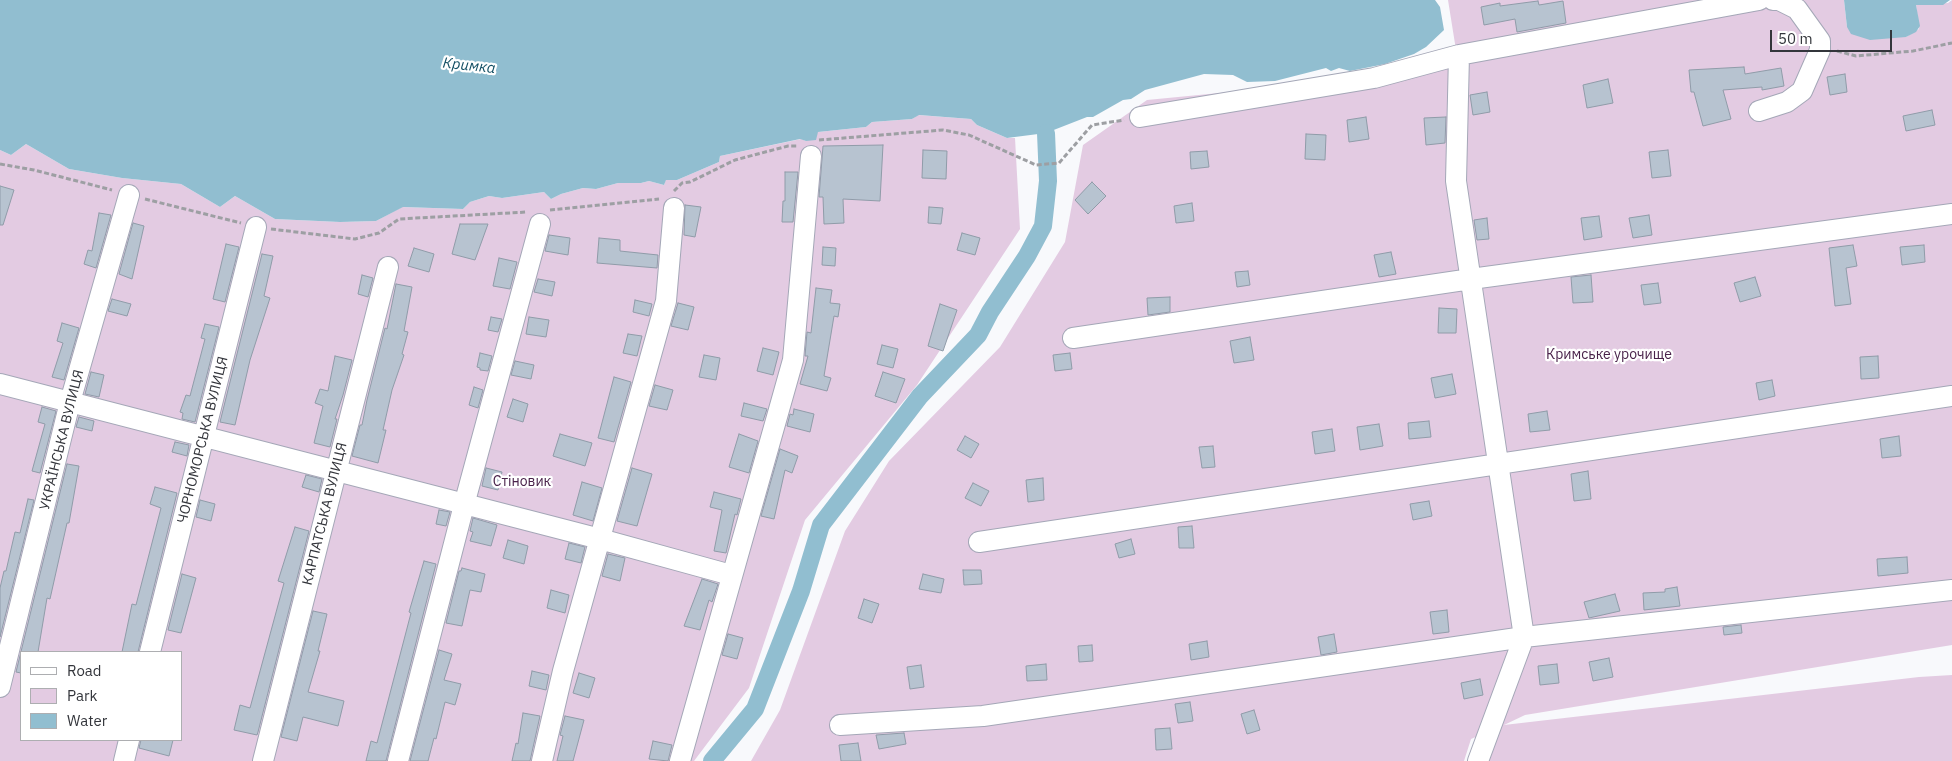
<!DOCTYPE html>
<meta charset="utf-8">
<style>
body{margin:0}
#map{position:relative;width:1952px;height:761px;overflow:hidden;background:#f8f9fc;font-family:"IBM Plex Sans",sans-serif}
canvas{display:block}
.legend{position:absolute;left:20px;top:651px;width:162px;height:90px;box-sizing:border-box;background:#fff;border:1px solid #adaeb1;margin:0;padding:6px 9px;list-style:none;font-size:15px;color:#33353b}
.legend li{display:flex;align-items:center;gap:10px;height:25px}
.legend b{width:25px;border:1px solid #adaeb1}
.scale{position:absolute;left:1770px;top:30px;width:122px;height:22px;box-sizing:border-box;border:2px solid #33353b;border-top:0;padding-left:6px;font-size:15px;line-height:18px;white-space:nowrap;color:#33353b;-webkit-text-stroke:4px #fff;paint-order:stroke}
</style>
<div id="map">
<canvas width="1952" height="761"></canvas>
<ul class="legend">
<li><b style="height:6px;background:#fff"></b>Road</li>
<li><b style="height:14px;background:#e3cbe2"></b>Park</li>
<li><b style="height:14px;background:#91bed0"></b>Water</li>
</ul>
<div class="scale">50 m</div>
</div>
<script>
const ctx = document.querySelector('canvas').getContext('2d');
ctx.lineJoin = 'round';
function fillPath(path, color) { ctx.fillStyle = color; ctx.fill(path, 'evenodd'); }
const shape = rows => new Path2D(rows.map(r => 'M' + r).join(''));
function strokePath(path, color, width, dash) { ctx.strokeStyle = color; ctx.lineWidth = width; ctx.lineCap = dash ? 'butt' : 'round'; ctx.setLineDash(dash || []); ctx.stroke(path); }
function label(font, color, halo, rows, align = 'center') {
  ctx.font = font + ' "IBM Plex Sans",sans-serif'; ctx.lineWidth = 4.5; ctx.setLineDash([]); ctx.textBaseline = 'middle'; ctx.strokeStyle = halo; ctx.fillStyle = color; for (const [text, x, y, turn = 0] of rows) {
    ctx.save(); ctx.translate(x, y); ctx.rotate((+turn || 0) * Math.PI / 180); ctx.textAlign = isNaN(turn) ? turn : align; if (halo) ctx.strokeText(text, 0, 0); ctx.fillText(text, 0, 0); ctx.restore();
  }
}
fillPath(shape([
 [1448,0,1844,0,1847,27,1906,37,1919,29,1916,5,1948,3,1952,0,1952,645,1525,715,1504,725,1919,677,1952,675,1952,761,1482,761,1494,729,1471,739,1464,761,751,761,780,710,845,531,889,461,1000,347,1065,242,1083,145,1147,100,1374,78,1456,50],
 [918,115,971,119,977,125,1007,138,1015,138,1020,229,917,385,805,520,749,688,694,761,0,761,0,150,11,155,26,144,69,169,122,178,181,184,220,207,235,196,275,219,340,222,376,221,402,207,463,209,470,202,489,196,502,198,544,192,551,199,561,194,583,188,596,189,618,183,641,183,649,181,664,185,666,179,677,180,719,162,720,156,801,139,806,141,818,132,866,127,872,122,912,119],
 [21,652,181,652,181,740,21,740]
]), '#e3cbe2');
fillPath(shape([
 [0,0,1435,0,1440,7,1444,30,1426,47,1414,54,1385,64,1350,71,1339,68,1331,71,1326,68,1275,81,1247,82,1233,75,1204,74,1145,90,1131,99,1123,100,1093,117,1087,117,1046,133,1007,138,977,125,971,119,919,115,912,119,872,122,866,127,818,132,816,140,806,141,800,139,720,156,719,162,677,180,666,180,664,185,649,181,641,183,618,183,596,189,583,188,561,194,551,199,544,192,502,198,489,196,470,202,463,209,403,207,376,221,340,222,275,219,235,196,220,207,181,184,122,178,69,169,26,144,11,155,0,150],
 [1844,0,1950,0,1943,5,1916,5,1920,26,1916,32,1906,37,1870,40,1851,34,1847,27]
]), '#91bed0');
strokePath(shape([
 [712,761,755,709,801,591,821,525,920,396,978,335,990,312,1027,256,1043,226,1048,181,1046,133]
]), '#91bed0', 18);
const building = shape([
 [1538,1,1539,5,1563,1,1566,23,1517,32,1515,19,1484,25,1481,7,1500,3,1500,6,1538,1],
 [1744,67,1745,74,1781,68,1784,86,1762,90,1762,87,1723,90,1731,119,1703,126,1694,92,1691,92,1689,70,1744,67],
 [1845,74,1847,92,1830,95,1827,77,1845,74],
 [1608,79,1613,103,1587,108,1583,85,1608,79],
 [1487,92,1490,112,1473,115,1470,95,1487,92],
 [1932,110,1935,125,1906,131,1903,116,1932,110],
 [1366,117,1369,139,1349,142,1347,120,1366,117],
 [1446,117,1445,143,1426,145,1424,118,1446,117],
 [1306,134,1326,135,1325,160,1305,159,1306,134],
 [883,145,880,201,843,199,844,223,824,224,823,197,819,197,823,146,883,145],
 [923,150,947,151,946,179,922,178,923,150],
 [1668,150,1671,176,1652,178,1649,152,1668,150],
 [1207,151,1209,167,1191,169,1190,152,1207,151],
 [785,172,798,172,793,222,782,222,783,201,785,201,785,172],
 [1092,182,1106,196,1088,214,1075,200,1092,182],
 [0,186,14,190,3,225,0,225,0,186],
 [1192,203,1194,221,1176,223,1174,206,1192,203],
 [685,205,701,207,695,237,684,235,685,205],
 [929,207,943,208,941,224,928,223,929,207],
 [99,213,111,215,96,268,84,264,88,250,92,251,99,213],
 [1649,215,1652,235,1633,238,1629,218,1649,215],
 [1599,216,1602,237,1584,240,1581,218,1599,216],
 [1487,218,1489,239,1477,240,1474,220,1487,218],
 [133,223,144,226,132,279,119,274,133,223],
 [460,224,488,224,475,260,452,254,460,224],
 [962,233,980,238,975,255,957,250,962,233],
 [549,235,570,238,568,255,545,251,549,235],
 [599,238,620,240,620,251,658,255,657,268,597,263,599,238],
 [226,244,239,247,225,302,213,299,226,244],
 [1853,245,1857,266,1846,268,1851,304,1835,306,1829,248,1853,245],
 [1924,245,1925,262,1902,265,1900,247,1924,245],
 [823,247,836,248,835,266,822,265,823,247],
 [414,248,434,254,429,272,408,266,414,248],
 [1391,252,1396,274,1379,277,1374,255,1391,252],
 [262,254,273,256,264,296,270,298,250,360,235,425,220,422,262,254],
 [499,258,517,262,510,289,493,286,499,258],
 [1248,271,1250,285,1237,287,1235,272,1248,271],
 [362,275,373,278,368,297,358,294,362,275],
 [1591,275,1593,302,1573,303,1571,277,1591,275],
 [1755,277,1761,296,1740,302,1734,283,1755,277],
 [538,279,555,282,552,296,534,292,538,279],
 [1658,283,1661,303,1644,305,1641,285,1658,283],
 [396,284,412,287,404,331,408,332,402,354,404,355,392,390,383,430,386,430,378,463,352,456,360,425,362,425,367,400,385,328,387,329,396,284],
 [816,288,832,290,830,303,840,304,838,317,834,316,824,376,831,378,827,391,800,384,808,356,805,356,807,332,811,333,816,288],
 [1170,297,1170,312,1148,315,1147,298,1170,297],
 [112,299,131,304,127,316,108,311,112,299],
 [635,300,652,304,649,316,633,312,635,300],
 [678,303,694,307,688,330,671,326,678,303],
 [940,304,957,310,943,351,928,346,940,304],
 [1439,308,1457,309,1456,333,1438,333,1439,308],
 [491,317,502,319,498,332,488,330,491,317],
 [529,317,549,320,546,337,526,334,529,317],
 [62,323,79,328,64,380,52,377,63,343,57,341,62,323],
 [205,324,219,327,195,422,182,419,183,413,180,412,186,395,190,396,205,339,201,338,205,324],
 [628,334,642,336,637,356,623,353,628,334],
 [1250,337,1254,360,1234,363,1230,341,1250,337],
 [882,345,898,349,893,368,877,364,882,345],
 [763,348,779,352,773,375,757,371,763,348],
 [480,353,492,356,488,371,480,370,480,368,477,367,480,353],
 [1070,353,1072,369,1055,371,1053,355,1070,353],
 [704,355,720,358,716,380,699,377,704,355],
 [335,356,352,360,343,395,335,419,337,419,330,447,314,443,323,406,315,403,320,389,328,391,335,356],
 [1878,356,1879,378,1861,379,1860,357,1878,356],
 [515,361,534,365,531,379,511,375,515,361],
 [91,372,104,375,99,397,85,394,91,372],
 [883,372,905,379,896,403,875,396,883,372],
 [1452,374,1456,394,1435,398,1431,378,1452,374],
 [614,377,631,382,614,442,598,438,614,377],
 [1772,380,1775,396,1759,400,1756,383,1772,380],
 [655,385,673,390,667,410,649,406,655,385],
 [474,387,483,390,478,408,469,405,474,387],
 [513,399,528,404,523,422,507,417,513,399],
 [744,403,767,409,763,421,741,416,744,403],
 [42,407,56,411,40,473,32,471,45,424,38,422,42,407],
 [794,409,814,414,810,432,787,426,790,414,793,415,794,409],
 [1547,411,1550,430,1530,432,1528,414,1547,411],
 [79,417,94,421,92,431,76,427,79,417],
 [1429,421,1431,437,1409,439,1408,423,1429,421],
 [1379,424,1383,446,1360,450,1357,427,1379,424],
 [1332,429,1335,451,1315,454,1312,432,1332,429],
 [560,434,592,443,585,466,553,456,560,434],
 [739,434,758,441,749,473,729,467,739,434],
 [965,436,979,444,971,458,957,450,965,436],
 [1899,436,1901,456,1882,458,1880,439,1899,436],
 [175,442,189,445,187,456,172,452,175,442],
 [1213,446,1215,467,1202,468,1199,447,1213,446],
 [780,449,798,456,792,473,785,470,774,519,761,516,780,449],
 [67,464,79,466,69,523,67,523,50,599,47,598,38,652,21,652,21,673,16,672,67,464],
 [486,468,502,472,498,490,482,486,486,468],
 [632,468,652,474,637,526,617,521,632,468],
 [1588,471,1591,499,1574,501,1571,474,1588,471],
 [306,475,322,479,319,492,302,487,306,475],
 [1043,478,1044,500,1028,502,1026,480,1043,478],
 [582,482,602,488,593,521,573,515,582,482],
 [973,483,989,491,981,506,965,498,973,483],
 [155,487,177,493,138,652,122,652,132,604,136,605,161,508,150,504,155,487],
 [714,492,741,499,737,515,735,514,726,553,714,551,722,510,710,507,714,492],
 [28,499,34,500,0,637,0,588,4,571,6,571,15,532,20,533,28,499],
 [200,500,215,504,211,521,196,517,200,500],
 [1429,501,1432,516,1413,520,1410,504,1429,501],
 [439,510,450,512,446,526,436,524,439,510],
 [473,518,497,525,491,546,470,541,473,532,470,531,473,518],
 [1192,526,1194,548,1179,548,1178,527,1192,526],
 [295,527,309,531,258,732,257,735,234,730,240,705,250,708,284,583,278,581,295,527],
 [1131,539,1135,554,1119,558,1115,544,1131,539],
 [508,540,528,546,524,564,503,558,508,540],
 [569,543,585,547,581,563,565,559,569,543],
 [608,554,625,558,620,581,602,576,608,554],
 [1907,557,1908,573,1878,576,1877,559,1907,557],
 [424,561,436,564,386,761,366,761,371,741,377,743,411,613,409,612,424,561],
 [462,568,485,574,481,592,470,590,462,626,446,623,459,571,461,571,462,568],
 [963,570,981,570,982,584,964,585,963,570],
 [182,574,196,578,181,633,168,630,182,574],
 [923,574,944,579,941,593,919,589,923,574],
 [702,579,718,584,712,602,709,600,700,630,684,626,702,579],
 [1677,587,1680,606,1644,610,1643,593,1665,592,1665,589,1677,587],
 [551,590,569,595,565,613,547,608,551,590],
 [1615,594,1620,611,1589,618,1584,602,1615,594],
 [864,599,879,604,872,623,858,618,864,599],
 [1447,610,1449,632,1433,634,1430,612,1447,610],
 [313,611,327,614,318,651,320,651,308,692,344,701,338,726,303,717,297,741,281,737,313,611],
 [1741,625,1742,633,1724,635,1723,627,1741,625],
 [728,634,743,638,737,659,722,655,728,634],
 [1334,634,1337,652,1321,655,1318,637,1334,634],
 [1207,641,1209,657,1191,660,1189,644,1207,641],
 [1092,645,1093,661,1079,662,1078,646,1092,645],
 [439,650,452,654,444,680,461,684,455,705,445,702,436,739,434,738,428,761,410,761,439,650],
 [1609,658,1613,677,1593,681,1589,662,1609,658],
 [1046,664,1047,680,1027,681,1026,666,1046,664],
 [1557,664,1559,683,1540,685,1538,666,1557,664],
 [921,665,924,687,910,689,907,667,921,665],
 [532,671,549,675,546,690,529,686,532,671],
 [579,673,595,678,589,698,573,693,579,673],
 [1480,679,1483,695,1464,699,1461,683,1480,679],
 [1190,702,1193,721,1178,723,1175,704,1190,702],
 [1254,710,1260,730,1247,734,1241,714,1254,710],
 [523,713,540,716,530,761,512,761,516,743,518,744,523,713],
 [565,716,584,720,573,761,557,761,563,736,560,735,565,716],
 [1170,728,1172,749,1156,750,1155,729,1170,728],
 [904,733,906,744,879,749,876,735,904,733],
 [141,740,173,740,169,756,139,748,141,740],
 [653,741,672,745,668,761,649,759,653,741],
 [858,743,861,761,841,761,839,745,858,743]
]);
fillPath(building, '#b7c3d0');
strokePath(building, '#909ca9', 1);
const minor = shape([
 [1759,111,1787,102,1802,91,1820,50,1820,41,1797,9,1779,0,1773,0],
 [1140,117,1374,78,1459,55],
 [1073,338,1471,279,1952,214],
 [0,384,600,539,731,575],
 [979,542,1952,396],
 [150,652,256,227],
 [0,687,70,402,129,195],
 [840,725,983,716,1524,637,1952,590],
 [124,761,129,740],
 [263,761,388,267],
 [398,761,464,505,540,224],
 [542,761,563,671,666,301,674,208],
 [680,761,793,360,811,156],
 [1478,761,1524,637,1456,181,1459,55,1759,0]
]);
strokePath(minor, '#a4a7b7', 22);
strokePath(shape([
 [1837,51,1856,56,1913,51,1952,43],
 [819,140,943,130,969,135,1036,165,1059,163,1092,125,1124,120],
 [0,164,34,170,112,190],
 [674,191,682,183,690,182,735,160,788,146,798,146],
 [145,199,241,223],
 [550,210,659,199],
 [271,229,355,239,379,233,399,219,527,212]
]), '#9d9fa3', 3, [5, 2.5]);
strokePath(minor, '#fff', 20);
label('14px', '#49224a', '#fff', [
 ["Кримське урочище",1609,355],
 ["Стіновик",522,482]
]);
label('14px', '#33353b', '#fff', [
 ["УКРАЇНСЬКА ВУЛИЦЯ",62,440,-76],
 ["ЧОРНОМОРСЬКА ВУЛИЦЯ",203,440,-76],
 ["КАРПАТСЬКА ВУЛИЦЯ",325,514,-76]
]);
label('italic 15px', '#134f64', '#fff', [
 ["Кримка",469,66,6]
]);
</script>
